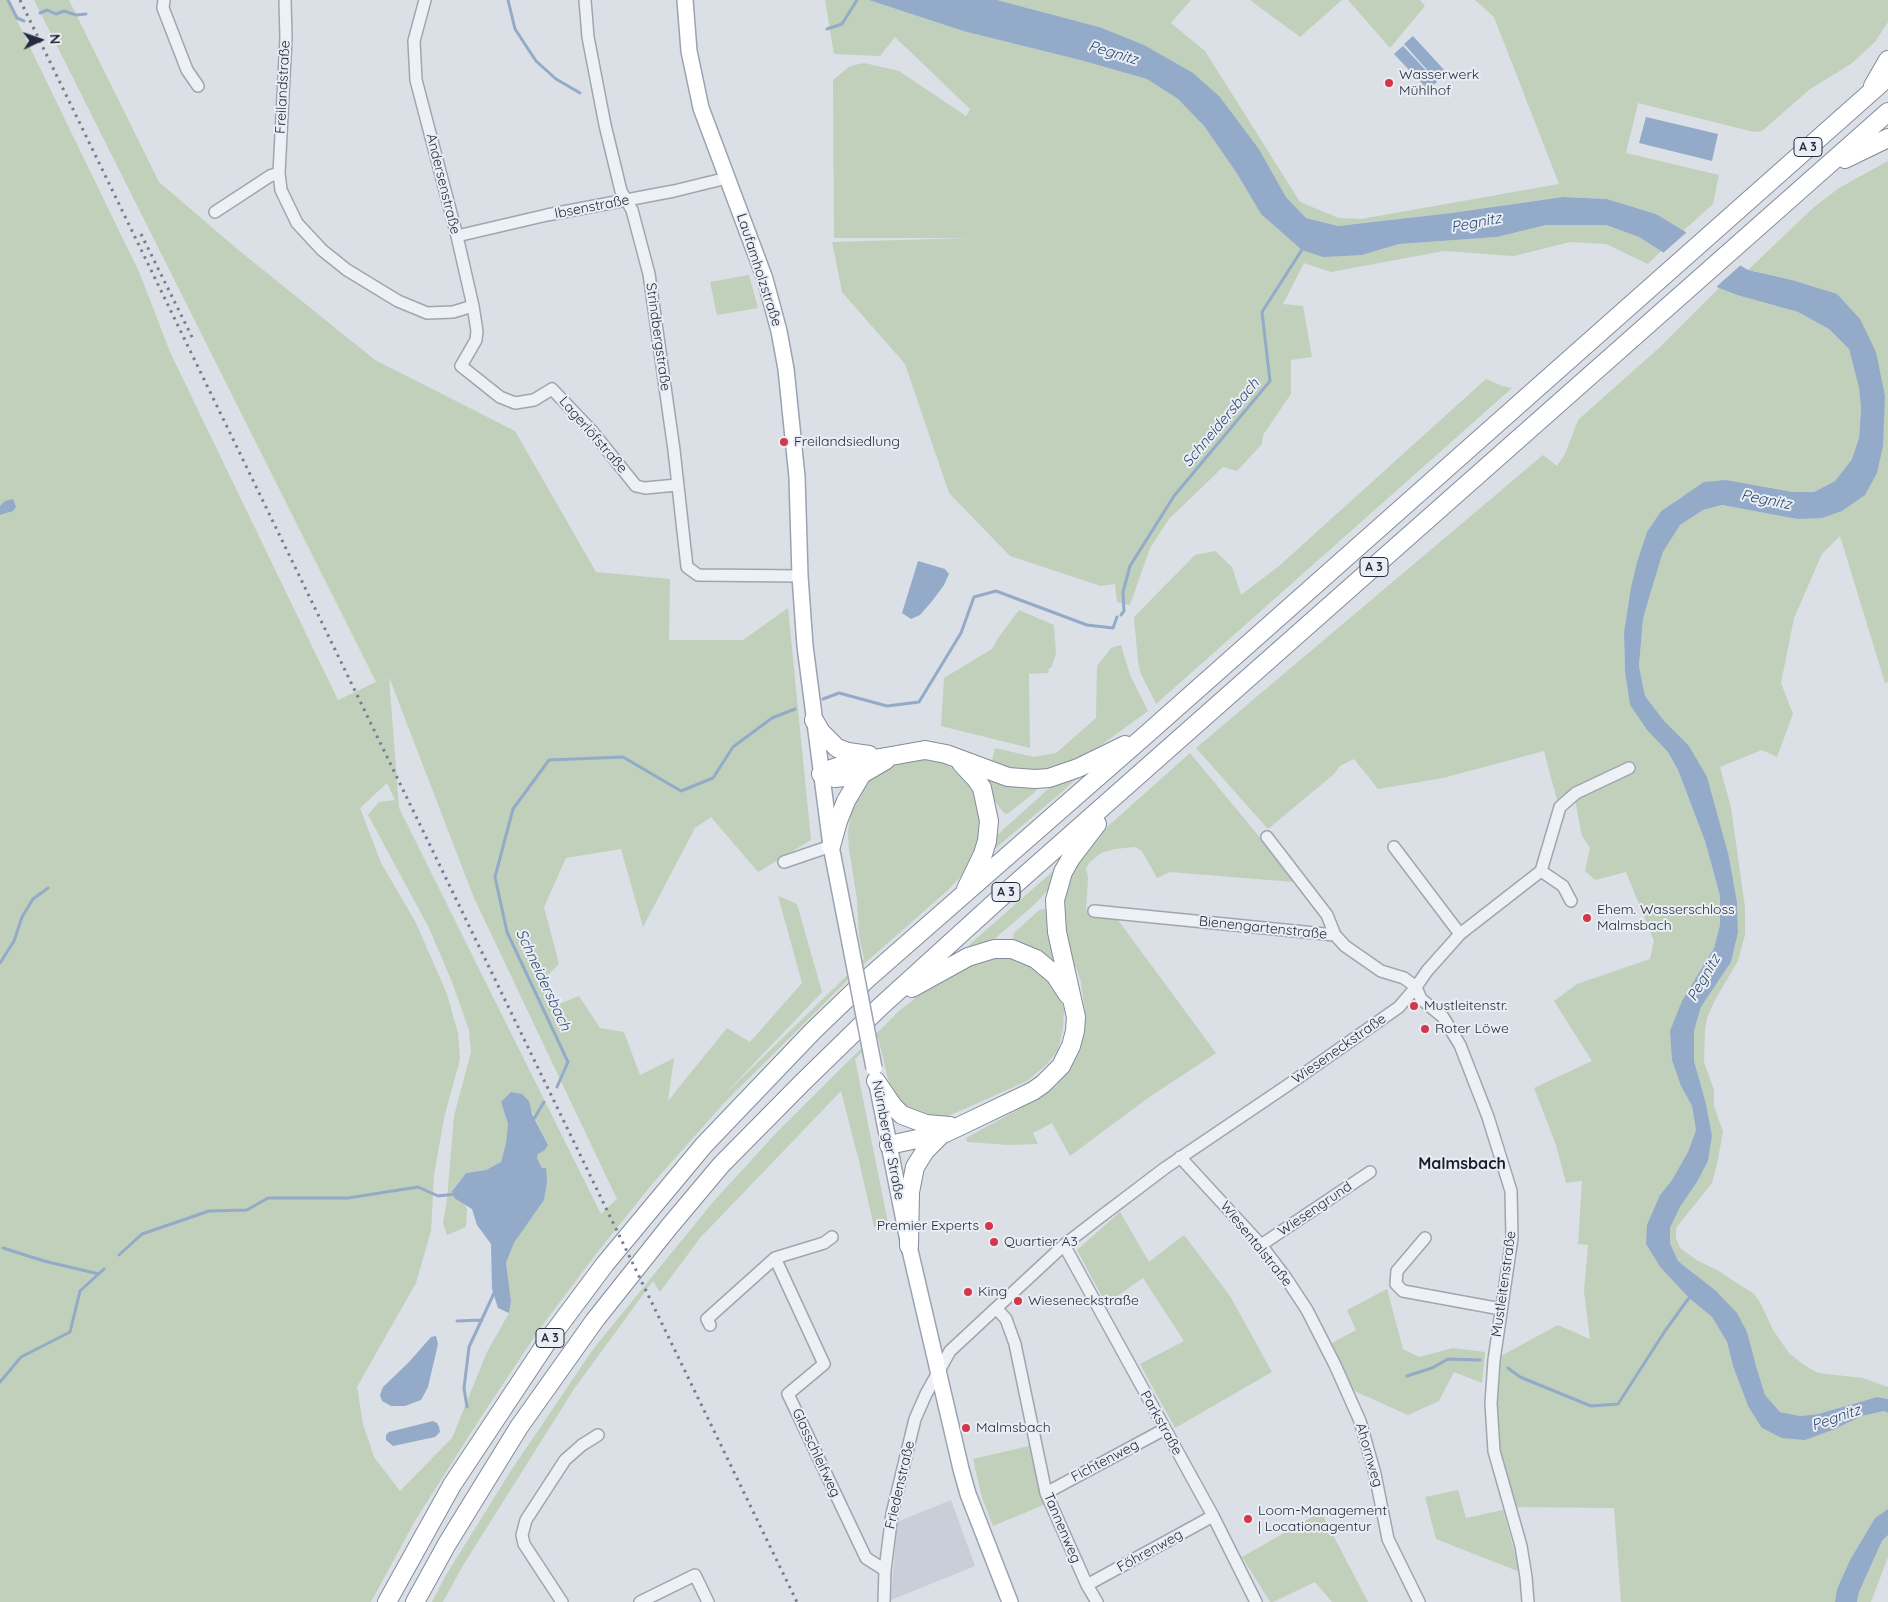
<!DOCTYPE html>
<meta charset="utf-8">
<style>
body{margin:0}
#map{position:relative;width:1888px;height:1602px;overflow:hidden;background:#dbdfe6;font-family:Quicksand,sans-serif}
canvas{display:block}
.north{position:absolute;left:15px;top:15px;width:50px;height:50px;-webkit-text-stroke:4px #eaeef4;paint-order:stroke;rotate:87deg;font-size:14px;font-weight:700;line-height:20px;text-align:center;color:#242c3d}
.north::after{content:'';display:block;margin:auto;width:18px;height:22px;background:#242c3d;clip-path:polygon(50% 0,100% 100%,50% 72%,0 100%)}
</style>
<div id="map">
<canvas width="1888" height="1602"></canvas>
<div class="north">N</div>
</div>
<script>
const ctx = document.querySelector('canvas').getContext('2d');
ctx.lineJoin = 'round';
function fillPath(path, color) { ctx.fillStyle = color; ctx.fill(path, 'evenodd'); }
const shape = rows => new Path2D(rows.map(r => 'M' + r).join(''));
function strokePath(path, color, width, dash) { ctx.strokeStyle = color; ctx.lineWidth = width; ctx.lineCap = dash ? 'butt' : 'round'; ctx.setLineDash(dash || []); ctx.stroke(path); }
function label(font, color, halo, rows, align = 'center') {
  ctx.font = font + ' Quicksand,sans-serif'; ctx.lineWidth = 4; ctx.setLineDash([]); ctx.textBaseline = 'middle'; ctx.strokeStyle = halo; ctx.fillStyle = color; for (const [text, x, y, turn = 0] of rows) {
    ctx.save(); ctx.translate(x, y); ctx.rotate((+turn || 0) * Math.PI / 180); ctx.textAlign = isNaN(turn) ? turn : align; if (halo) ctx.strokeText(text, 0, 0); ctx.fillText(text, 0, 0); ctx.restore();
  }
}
fillPath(shape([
 [951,1500,975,1566,891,1600,897,1522]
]), '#c9ced8');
fillPath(shape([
 [0,0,7,0,140,274,170,352,338,700,376,682,34,0,69,0,159,182,236,248,375,360,515,431,596,572,670,579,669,640,743,640,788,608,811,840,758,872,711,817,695,828,643,927,621,849,566,858,544,907,559,964,543,980,557,1005,579,996,600,1028,624,1032,640,1075,674,1058,668,1101,727,1028,750,1042,802,983,778,896,797,904,822,992,722,1097,864,959,859,936,857,899,849,849,848,832,852,804,869,779,892,764,911,759,926,759,941,762,966,776,971,783,984,829,968,869,947,891,865,963,724,1103,653,1183,596,1254,541,1327,483,1414,416,1519,371,1602,0,1602],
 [389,677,474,898,617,1199,601,1214,399,808],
 [387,783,395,800,379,802,368,815,429,928,452,982,469,1030,471,1052,454,1116,447,1200,443,1223,447,1235,466,1227,467,1209,464,1204,454,1198,452,1190,466,1173,486,1170,501,1162,506,1143,508,1124,501,1102,529,1106,548,1145,545,1150,538,1154,537,1158,542,1168,546,1168,544,1200,514,1243,506,1263,511,1301,509,1313,487,1352,452,1438,400,1491,374,1457,363,1424,357,1387,416,1283,431,1231,434,1175,444,1118,460,1059,458,1033,447,994,415,921,381,863,360,808],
 [825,0,869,0,963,31,1080,60,1147,79,1178,99,1204,126,1236,172,1261,214,1362,255,1399,244,1497,237,1546,225,1606,225,1639,237,1661,251,1648,264,1606,244,1570,242,1514,256,1444,251,1331,272,1304,263,1283,304,1303,306,1312,357,1291,360,1291,394,1263,435,1262,444,1237,471,1223,467,1169,519,1150,548,1130,605,1117,602,1115,584,1101,586,1010,556,949,493,905,364,842,292,832,242,971,238,834,238,833,80,850,66,864,63,899,71,966,116,970,109,895,37,880,56,834,54],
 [997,0,1191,0,1171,23,1205,51,1300,202,1339,218,1361,219,1559,184,1494,17,1475,0,1888,0,1888,22,1875,42,1851,64,1810,89,1762,131,1754,132,1638,103,1626,153,1719,175,1713,204,1683,231,1656,214,1607,199,1563,197,1451,213,1338,226,1306,218,1286,197,1259,149,1220,97,1099,27],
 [1250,0,1342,0,1300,37],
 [1348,0,1420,0,1425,6,1390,48],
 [1888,161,1888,682,1885,683,1840,536,1822,554,1794,618,1781,683,1793,714,1777,757,1762,750,1720,767,1731,808,1745,907,1745,935,1738,961,1715,1000,1707,1018,1705,1031,1704,1062,1714,1090,1714,1106,1723,1132,1717,1164,1712,1183,1676,1228,1676,1238,1680,1248,1698,1261,1717,1270,1754,1294,1761,1304,1773,1330,1789,1353,1804,1365,1818,1373,1863,1378,1888,1387,1888,1399,1877,1397,1818,1414,1800,1416,1780,1412,1765,1395,1756,1366,1694,1273,1678,1261,1670,1243,1670,1228,1680,1207,1697,1182,1708,1161,1712,1136,1694,1061,1694,1031,1701,1007,1731,962,1738,933,1737,902,1729,857,1665,722,1645,696,1639,666,1643,619,1652,588,1663,552,1680,525,1703,510,1722,505,1797,519,1864,495,1876,352,1793,280,1748,270,1813,208,1839,188],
 [749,275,758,308,717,315,710,282],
 [1719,288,1737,295,1798,312,1829,329,1849,349,1859,388,1861,409,1859,438,1852,459,1835,481,1814,492,1793,492,1726,480,1681,497,1661,511,1647,532,1637,562,1631,587,1624,632,1625,672,1630,705,1647,730,1669,752,1678,770,1705,841,1720,896,1720,925,1714,948,1703,966,1681,1086,1692,1106,1696,1130,1688,1152,1672,1180,1660,1195,1661,1268,1689,1298,1712,1317,1727,1342,1733,1366,1748,1406,1835,1429,1862,1416,1884,1411,1888,1413,1888,1509,1875,1518,1850,1560,1837,1589,1835,1602,1621,1602,1614,1508,1513,1507,1498,1451,1495,1405,1499,1357,1558,1325,1590,1339,1584,1291,1588,1245,1578,1244,1582,1181,1566,1183,1556,1145,1534,1088,1592,1061,1554,1001,1577,984,1650,959,1654,941,1626,872,1595,880,1585,871,1590,848,1582,836,1575,800,1558,804,1544,751,1443,778,1378,789,1354,759,1340,766,1334,774,1268,829,1196,748,1543,455,1557,466,1565,454,1578,420,1660,347],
 [1486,379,1502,386,1512,388,1156,704,1141,674,1138,662,1134,617,1195,555,1215,551,1232,567,1241,595,1279,566],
 [1019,610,1054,625,1056,654,1051,668,1049,668,1048,673,1029,674,1030,748,941,726,944,678,992,649,998,638],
 [1121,645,1130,675,1148,711,1082,759,1033,776,991,765,995,748,1034,757,1056,753,1096,718,1097,666,1111,648],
 [1190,753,1262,840,1294,882,1170,872,1157,878,1142,851,1135,847,1115,849,1101,853,1089,863,1086,869,1088,877,1086,911,1115,916,1216,1053,1148,1098,1070,1156,1052,1123,1033,1133,1038,1144,1009,1145,967,1142,966,1138,1043,1096,1057,1085,1075,1061,1080,1050,1084,1034,1085,1012,1081,982,1076,967,1074,967,1069,953,1063,929,1062,891,1088,844],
 [980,772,1037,787,1037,789,1034,793,1007,814,1004,813,993,799],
 [1082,773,1063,791,991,852,993,842,997,835,1056,782],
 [1052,872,1054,872,1050,888,1035,904,992,941,971,947,969,945],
 [1043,909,1047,910,1056,966,1047,957,1032,948,1012,942,1014,933,1038,911],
 [999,955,1023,959,1050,981,1058,995,1064,1009,1063,1029,1058,1050,1047,1064,1027,1081,1007,1090,946,1117,931,1119,907,1110,894,1093,888,1079,878,1037,855,1059,888,1223,874,1227,859,1161,841,1091,700,1238,660,1292,653,1281,574,1389,462,1567,443,1602,432,1602,446,1575,512,1469,594,1348,713,1202,778,1131,900,1010,925,991,976,960],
 [1120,1212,1149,1262,1184,1235,1230,1296,1272,1372,1175,1428,1140,1364,1184,1341,1143,1278,1106,1304,1077,1250],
 [1387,1289,1403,1349,1419,1357,1453,1348,1485,1352,1482,1383,1454,1372,1439,1401,1408,1415,1352,1390,1332,1343,1356,1330,1347,1310],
 [1033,1445,1046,1504,993,1526,982,1498,973,1459],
 [1458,1490,1466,1518,1503,1510,1520,1572,1436,1539,1425,1497],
 [1321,1512,1368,1602,1332,1602,1315,1582,1273,1602,1270,1602,1242,1557],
 [1888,1535,1888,1557,1871,1602,1857,1602,1859,1592,1882,1541]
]), '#c0d0bb');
fillPath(shape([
 [869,0,997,0,1099,27,1144,45,1193,73,1220,97,1259,149,1286,197,1306,218,1338,226,1451,213,1563,197,1607,199,1656,214,1748,270,1792,280,1837,294,1860,319,1876,352,1885,396,1883,446,1877,473,1865,495,1842,511,1822,518,1797,519,1722,505,1703,510,1680,525,1663,552,1652,588,1643,619,1639,666,1645,696,1665,722,1689,746,1707,777,1729,857,1737,902,1738,933,1731,962,1701,1007,1694,1031,1694,1061,1706,1104,1712,1136,1708,1161,1697,1182,1680,1207,1670,1228,1670,1243,1678,1261,1716,1291,1737,1313,1747,1332,1756,1366,1765,1395,1780,1412,1800,1416,1818,1414,1877,1397,1888,1399,1888,1413,1884,1411,1862,1416,1835,1429,1805,1440,1782,1438,1762,1428,1748,1406,1733,1366,1727,1342,1712,1317,1689,1298,1661,1268,1646,1244,1647,1225,1660,1195,1672,1180,1688,1152,1696,1130,1692,1106,1681,1086,1672,1060,1670,1031,1682,1001,1714,948,1720,925,1720,896,1705,841,1678,770,1668,752,1647,730,1630,705,1625,672,1624,632,1631,587,1637,562,1647,532,1661,511,1704,482,1726,480,1793,492,1814,492,1835,481,1852,459,1859,438,1861,409,1859,388,1849,349,1829,329,1798,312,1737,295,1719,288,1639,237,1606,225,1546,225,1497,237,1399,244,1362,255,1323,257,1302,250,1261,214,1236,172,1204,126,1178,99,1147,79,1080,60,963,31],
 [1413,36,1446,72,1437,81,1404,44],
 [1403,46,1437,82,1428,90,1394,54],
 [1646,117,1718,134,1712,161,1639,143],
 [13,499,16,507,13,511,0,515,0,506,5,501],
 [918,561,945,569,949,574,944,585,933,600,920,615,911,619,902,613],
 [511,1092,522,1094,529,1101,532,1114,548,1145,545,1150,538,1154,537,1158,542,1168,546,1168,547,1182,544,1200,514,1243,506,1263,511,1301,509,1313,498,1308,492,1289,491,1244,477,1225,472,1209,454,1198,452,1191,466,1173,486,1170,501,1162,506,1143,508,1124,501,1102],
 [436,1336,438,1344,428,1387,421,1400,405,1406,391,1406,382,1401,380,1395,383,1387,409,1362,431,1337],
 [433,1421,437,1423,439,1427,440,1432,435,1437,393,1446,386,1440,386,1435,389,1432],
 [1888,1509,1888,1535,1882,1541,1859,1592,1857,1602,1835,1602,1837,1589,1850,1560,1875,1518]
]), '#93abc9');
fillPath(shape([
 [1688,231,1743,263,1715,288,1662,254]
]), '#dbdfe6');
strokePath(shape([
 [8,0,17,18,24,21],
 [508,0,515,29,536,61,556,79,580,93],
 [40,13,47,10,56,14,64,11,76,15,86,14],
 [827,29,842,24,857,0],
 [1121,615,1124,611,1123,592,1130,566,1174,496,1270,381,1262,312,1303,248],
 [823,699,839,693,887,706,919,702,961,633,974,597,996,591,1087,625,1113,628,1117,617],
 [0,963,14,941,22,917,33,899,48,888],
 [557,1087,568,1062,507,932,495,877,513,809,549,760,623,757,681,791,713,778,733,747,772,718,795,709],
 [532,1122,544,1102],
 [3,1248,44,1261,99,1274],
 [119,1255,142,1234,209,1211,247,1210,268,1198,348,1198,418,1187,438,1196,455,1194],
 [457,1321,482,1320],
 [1508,1368,1520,1377,1591,1406,1618,1404,1665,1331,1691,1295],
 [1407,1376,1432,1368,1448,1359,1480,1360],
 [0,1382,21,1357,70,1332,80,1291,104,1269],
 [467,1407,464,1388,469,1347,495,1291]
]), '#93abc9', 3);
const minor = shape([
 [164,0,163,8,187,70,198,86],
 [285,0,286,38,279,173,281,190,297,223,322,250,347,270,398,301,427,313,453,312,473,306],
 [425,0,414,41,416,80,457,236,473,306,477,331,476,340,461,366,500,397,515,403,534,400,552,389,591,430,636,486,645,488,677,485],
 [585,0,588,37,605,125,621,191,632,210,649,274,674,450,687,567,698,575,800,576],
 [215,212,270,176,279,173],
 [457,236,547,215,674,191,727,178],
 [1267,837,1327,915,1335,935,1345,946,1381,971,1404,978,1416,987],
 [1394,847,1460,934],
 [784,862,831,846],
 [1541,871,1563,886,1571,901],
 [1094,911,1335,935],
 [1416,987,1421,999,1443,1017,1460,1045,1488,1117,1511,1191,1512,1238,1494,1360,1491,1403,1494,1451,1521,1546,1526,1577,1528,1602],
 [1180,1157,1261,1245,1286,1278,1307,1310,1335,1365,1360,1421,1375,1474,1388,1539,1419,1602],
 [1425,1238,1397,1271,1396,1284,1403,1291,1501,1309],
 [1064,1245,1213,1516,1256,1602],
 [1261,1245,1370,1172],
 [775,1258,824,1364,788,1394,866,1558,885,1570],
 [997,1309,1006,1319,1015,1344,1046,1493,1087,1585,1097,1602],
 [710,1325,707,1319,775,1258,824,1243,832,1237],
 [1046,1493,1165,1429],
 [1087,1585,1213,1516],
 [562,1602,524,1544,522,1535,526,1520,565,1460,582,1445,598,1435],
 [640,1602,695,1575,708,1602],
 [884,1602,885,1570,892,1514,915,1419,926,1394,950,1351,1064,1245,1099,1218,1165,1168,1288,1085,1399,1007,1416,987,1427,971,1460,934,1541,871,1560,807,1576,793,1629,768]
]);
const major = shape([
 [685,0,689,51,701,108,765,279,779,331,786,369,797,477,800,576,805,646,831,846,850,943],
 [877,1084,909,1246,961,1469,968,1494,1010,1602]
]);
const highway = shape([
 [1873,86,1888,60],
 [1845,159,1888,138],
 [814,720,821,732,837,748,848,752,869,755],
 [961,763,976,779,982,788,989,821,987,841,983,854,966,889],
 [821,774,828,770,846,764,925,750,946,754,1008,777,1035,779,1049,778,1078,768,1125,745],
 [821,774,835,778,854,776,862,774,886,760],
 [831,846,838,821,846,801,862,774],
 [912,988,968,957,994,949,1012,949,1036,959,1055,975,1068,995],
 [876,1081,893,1106,902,1115,926,1124,950,1126],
 [889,1145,945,1133,960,1126,1033,1091,1043,1084,1061,1066,1071,1046,1075,1031,1076,1017,1057,932,1055,900,1063,872,1071,858,1097,824],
 [909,1246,910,1192,915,1167,925,1151,942,1134],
 [387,1602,452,1485,549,1339,605,1264,704,1145,813,1031,867,979,1148,733,1888,77],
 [415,1602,447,1544,519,1427,595,1320,669,1227,721,1165,803,1082,880,1007,1012,887,1888,112]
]);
strokePath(minor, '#a0a6b0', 14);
strokePath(major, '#9aa3b2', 18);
strokePath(highway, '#828c9d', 20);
strokePath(minor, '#edf0f4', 11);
strokePath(major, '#fff', 15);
strokePath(highway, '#fff', 18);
strokePath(shape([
 [20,0,797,1602],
 [141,234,193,339]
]), '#747e90', 3, [2.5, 5]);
const majorBridge = shape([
 [850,943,874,1068]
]);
strokePath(majorBridge, '#9aa3b2', 18, []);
strokePath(majorBridge, '#fff', 15);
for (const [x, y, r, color] of [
 [1389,83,5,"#d3384a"],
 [784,442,5,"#d3384a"],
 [1587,918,5,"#d3384a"],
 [1414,1006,5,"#d3384a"],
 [1425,1029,5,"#d3384a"],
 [989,1226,5,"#d3384a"],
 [994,1242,5,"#d3384a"],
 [968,1292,5,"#d3384a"],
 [1018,1301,5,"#d3384a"],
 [966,1428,5,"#d3384a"],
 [1248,1519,5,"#d3384a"]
]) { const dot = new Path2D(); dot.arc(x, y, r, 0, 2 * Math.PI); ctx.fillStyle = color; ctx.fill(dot); strokePath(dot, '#eaeef4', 2); }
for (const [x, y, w] of [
 [1808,147,28],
 [1374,567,28],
 [1006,892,28],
 [550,1338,28]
]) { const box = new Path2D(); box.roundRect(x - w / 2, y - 9.5, w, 19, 4); ctx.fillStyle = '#eaeef4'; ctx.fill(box); strokePath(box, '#242c3d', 1); }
label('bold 12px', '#242c3d', null, [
 ["A 3",1808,147],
 ["A 3",1374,567],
 ["A 3",1006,892],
 ["A 3",550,1338]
]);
label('14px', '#242c3d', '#eaeef4', [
 ["Wasserwerk",1399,75],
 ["Mühlhof",1399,91],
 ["Freilandsiedlung",794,442],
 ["Ehem. Wasserschloss",1597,910],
 ["Malmsbach",1597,926],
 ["Mustleitenstr.",1424,1006],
 ["Roter Löwe",1435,1029],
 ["Premier Experts",979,1226,"right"],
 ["Quartier A3",1004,1242],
 ["King",978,1292],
 ["Wieseneckstraße",1028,1301],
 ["Malmsbach",976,1428],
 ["Loom-Management",1258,1511],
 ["| Locationagentur",1258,1527]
], 'left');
label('14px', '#242c3d', '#eaeef4', [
 ["Freilandstraße",283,87,-87],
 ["Andersenstraße",443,184,76],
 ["Ibsenstraße",592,207,-11],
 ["Laufamholzstraße",759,270,72],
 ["Strindbergstraße",658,337,82],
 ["Lagerlöfstraße",593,435,49],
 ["Bienengartenstraße",1263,928,6],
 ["Wieseneckstraße",1339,1049,-35],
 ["Nürnberger Straße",888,1140,79],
 ["Wiesengrund",1315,1209,-34],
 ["Wiesentalstraße",1256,1244,51],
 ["Mustleitenstraße",1504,1284,-82],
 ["Parkstraße",1161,1423,61],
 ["Glasschleifweg",816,1453,65],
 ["Ahornweg",1369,1455,74],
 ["Fichtenweg",1105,1461,-28],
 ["Friedenstraße",900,1485,-77],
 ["Tannenweg",1062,1528,67],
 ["Föhrenweg",1150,1551,-29]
]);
label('italic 15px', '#2d4a72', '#eaeef4', [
 ["Pegnitz",1113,53,17],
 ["Pegnitz",1476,223,-11],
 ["Schneidersbach",1221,423,-50],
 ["Pegnitz",1766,500,11],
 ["Pegnitz",1704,978,-60],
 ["Schneidersbach",543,980,65],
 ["Pegnitz",1836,1418,-19]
]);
label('bold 16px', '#171e2d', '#eaeef4', [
 ["Malmsbach",1462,1164]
]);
</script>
